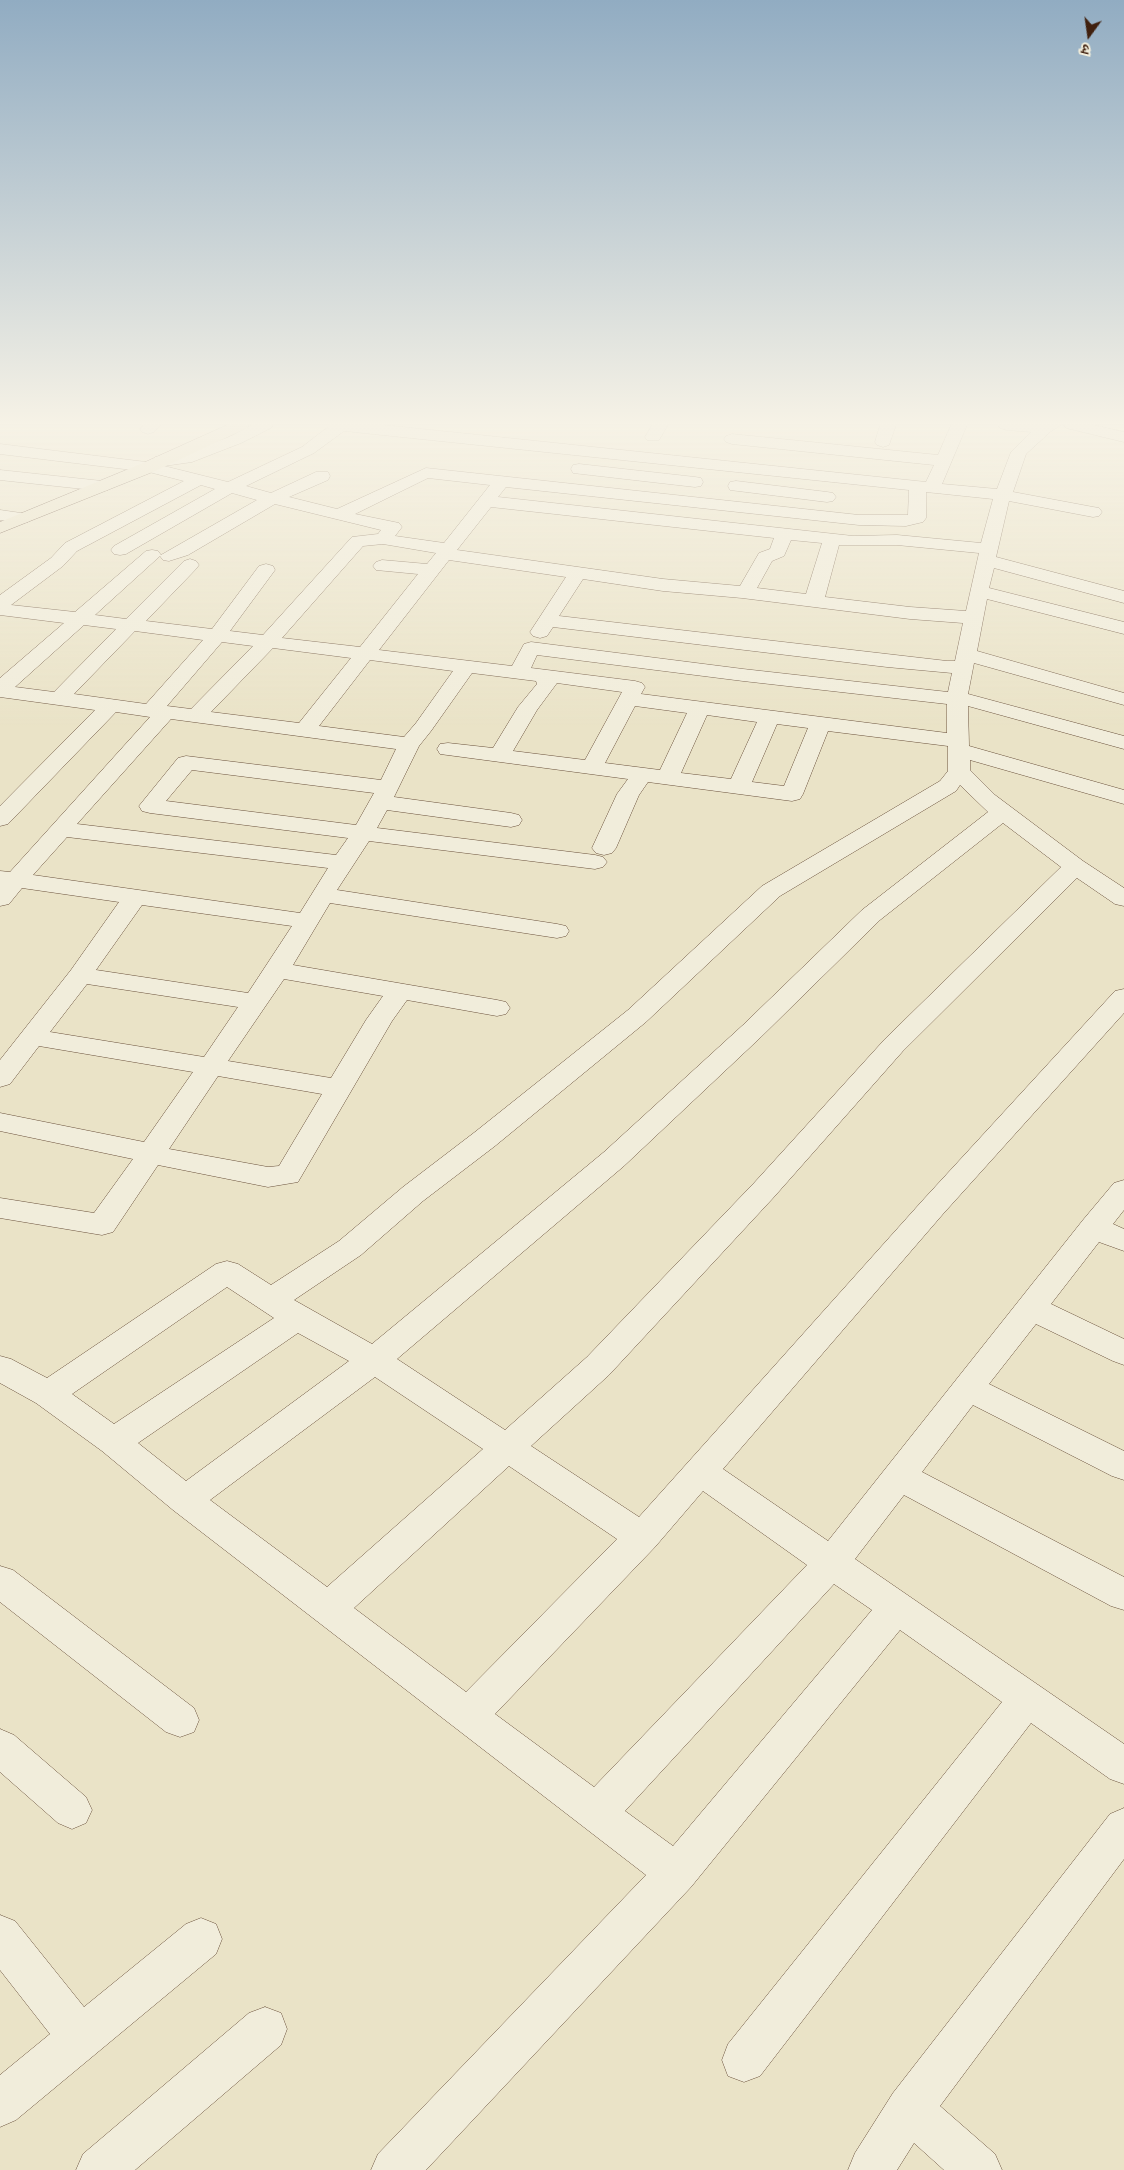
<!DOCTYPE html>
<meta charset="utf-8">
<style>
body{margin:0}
#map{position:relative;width:1124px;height:2170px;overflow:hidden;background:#eae3c7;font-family:"Libre Caslon Text","Noto Serif Devanagari",serif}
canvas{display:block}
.north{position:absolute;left:1064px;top:10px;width:50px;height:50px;-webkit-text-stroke:4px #f1eddb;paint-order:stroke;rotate:194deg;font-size:14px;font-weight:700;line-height:20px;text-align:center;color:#40200e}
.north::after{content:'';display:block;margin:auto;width:18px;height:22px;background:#40200e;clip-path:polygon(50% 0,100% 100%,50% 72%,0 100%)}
</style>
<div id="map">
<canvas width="1124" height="2170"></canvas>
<div class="north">उ</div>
</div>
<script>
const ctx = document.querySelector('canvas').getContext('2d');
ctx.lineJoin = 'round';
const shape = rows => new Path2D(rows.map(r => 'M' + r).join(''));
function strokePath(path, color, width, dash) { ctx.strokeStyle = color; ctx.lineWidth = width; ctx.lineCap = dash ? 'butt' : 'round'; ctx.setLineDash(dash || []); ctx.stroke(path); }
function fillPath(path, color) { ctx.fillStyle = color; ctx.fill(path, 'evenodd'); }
const minor = shape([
 [143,425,161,425,154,432,148,434,142,432,140,429,143,425],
 [252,425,273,425,271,428,241,443,192,462,164,466,228,482,302,447,328,427,327,425,384,425,926,482,934,465,732,444,726,442,724,439,726,436,732,434,938,455,951,425,967,425,942,484,997,489,1011,452,1031,432,1006,430,1000,428,998,425,1061,425,1050,432,1026,454,1013,492,1093,507,1099,508,1102,512,1099,516,1093,517,1009,501,996,557,1124,591,1124,603,994,568,989,588,1124,622,1124,634,987,599,977,651,1124,693,1124,705,974,663,968,694,1124,736,1124,749,968,706,969,746,1124,790,1124,804,970,760,970,770,995,795,1083,861,1124,888,1124,906,1115,904,1077,878,903,1051,774,1197,609,1375,531,1446,639,1517,923,1200,1115,991,1124,989,1124,1013,943,1214,723,1469,828,1541,1083,1220,1114,1183,1124,1180,1124,1210,1113,1224,1124,1229,1124,1251,1099,1242,1051,1304,1124,1339,1124,1365,1113,1361,1036,1324,989,1384,1124,1451,1124,1480,1112,1476,973,1405,922,1472,1124,1577,1124,1610,1111,1606,904,1495,855,1559,1124,1744,1124,1784,1110,1779,1031,1723,760,2076,744,2082,728,2076,722,2060,728,2044,1002,1702,900,1630,691,1887,426,2170,371,2170,378,2154,646,1875,173,1510,102,1451,36,1403,0,1383,0,1356,11,1359,47,1378,216,1264,227,1261,238,1264,271,1285,339,1241,403,1187,475,1132,628,1010,762,886,940,781,948,771,948,746,828,731,803,794,800,799,792,801,648,782,639,795,616,848,612,853,604,855,596,853,592,848,617,794,628,779,440,754,437,749,440,744,448,743,493,748,518,707,537,684,536,681,472,673,431,731,419,746,394,797,511,813,519,815,522,820,519,825,511,827,387,810,377,828,595,855,603,857,607,862,603,867,595,869,369,841,337,890,557,924,566,926,569,931,566,936,557,938,330,903,293,965,497,1000,506,1002,510,1008,506,1014,497,1016,407,1000,392,1021,298,1182,268,1187,158,1165,113,1232,102,1235,0,1218,0,1198,94,1213,133,1159,0,1131,0,1113,144,1142,193,1072,39,1046,10,1084,0,1087,0,1060,71,970,119,902,22,888,9,904,0,906,0,871,10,872,150,717,116,712,8,824,0,826,0,806,95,710,0,697,0,678,64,623,0,615,0,595,51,558,65,543,184,481,149,472,0,454,0,444,154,463,153,461,155,457,183,454,229,437,252,425],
 [344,431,909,490,908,515,859,515,426,468,337,509,289,497,328,480,330,476,328,472,316,472,271,493,246,486,314,453,344,431],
 [428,478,490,485,444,543,395,536,402,527,399,523,355,514,428,478],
 [201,485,215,489,114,546,111,550,114,554,120,555,126,554,232,493,257,500,161,555,158,551,152,550,146,551,75,612,11,605,63,566,77,551,201,485],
 [506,487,859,525,906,526,923,522,926,518,926,492,993,499,981,543,897,535,853,536,498,497,506,487],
 [275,504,381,530,378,534,352,537,263,635,230,631,275,570,273,566,266,564,259,566,212,629,146,621,196,569,199,565,196,561,190,559,184,561,126,619,95,615,160,556,163,560,169,561,188,555,275,504],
 [491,507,774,538,770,549,759,553,740,586,663,579,457,550,491,507],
 [791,540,822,543,806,594,757,588,772,561,784,556,791,540],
 [383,544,436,553,427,564,382,560,376,562,373,566,376,570,418,574,360,647,282,638,363,546,383,544],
 [839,545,897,545,979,553,966,611,910,607,825,597,839,545],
 [449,560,566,577,530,632,533,636,540,638,547,636,553,627,887,667,952,673,948,692,743,669,531,642,524,644,512,666,379,650,449,560],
 [583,579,663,591,742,598,910,619,963,623,955,661,947,661,559,616,583,579],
 [84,625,116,629,54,692,15,687,84,625],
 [135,631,203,640,146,704,74,694,135,631],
 [222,642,253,646,191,709,167,706,222,642],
 [273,648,351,658,299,723,211,712,273,648],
 [537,655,743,681,947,704,947,733,641,694,645,687,642,683,635,681,531,668,537,655],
 [370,660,453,671,416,723,404,737,319,726,370,660],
 [557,683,622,692,585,760,513,751,537,710,557,683],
 [635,706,687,713,660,770,605,763,635,706],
 [707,715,757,722,731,779,681,773,707,715],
 [171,719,396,749,381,780,186,756,178,758,139,806,142,811,150,813,348,838,336,855,77,824,171,719],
 [777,724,808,728,784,786,752,782,777,724],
 [192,770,374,793,356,825,166,801,192,770],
 [960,785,988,812,862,910,743,1025,604,1152,372,1344,294,1300,361,1255,423,1201,495,1146,646,1022,780,896,956,791,960,785],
 [1003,823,1061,867,885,1039,754,1183,587,1357,505,1430,397,1359,624,1166,761,1037,880,920,1003,823],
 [67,837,328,868,300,913,33,875,67,837],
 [142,905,292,926,248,993,96,970,142,905],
 [284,979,383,996,366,1020,331,1078,228,1061,284,979],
 [87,984,238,1007,204,1057,50,1032,87,984],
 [218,1076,322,1094,279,1166,268,1167,169,1149,218,1076],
 [227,1287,274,1318,114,1424,72,1394,227,1287],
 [298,1333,349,1361,186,1481,138,1443,298,1333],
 [375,1377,483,1449,327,1587,210,1500,375,1377],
 [509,1466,617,1539,466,1692,354,1608,509,1466],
 [703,1491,807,1565,594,1787,495,1714,655,1547,703,1491],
 [834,1584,872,1610,673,1846,625,1811,834,1584],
 [652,425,668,425,659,440,647,440,645,437,652,425],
 [880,425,896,425,889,445,883,447,877,445,875,442,880,425],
 [1064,425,1094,425,1124,432,1124,442,1066,428,1064,425],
 [579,464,695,477,701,478,703,482,701,486,695,487,573,473,571,469,573,465,579,464],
 [0,470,102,481,108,482,110,486,108,490,102,491,0,480,0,470],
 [736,481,827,492,833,493,836,497,833,501,827,502,730,490,728,486,730,482,736,481],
 [0,510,28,514,31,518,28,522,22,523,0,520,0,510],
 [0,1566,13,1570,194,1708,199,1720,194,1732,180,1737,166,1732,0,1602,0,1566],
 [0,1729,14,1735,86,1797,92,1810,86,1823,72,1829,58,1823,0,1772,0,1729],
 [1124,1808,1124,1859,940,2106,995,2154,1002,2170,944,2170,914,2143,897,2170,848,2170,855,2153,893,2093,1110,1814,1124,1808],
 [0,1915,15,1921,84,2007,186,1924,201,1918,216,1924,222,1939,216,1954,16,2120,0,2127,0,2075,50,2034,0,1970,0,1915],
 [265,2007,281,2013,287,2029,281,2045,135,2170,76,2170,83,2154,249,2013,265,2007]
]);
const major = shape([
 [227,425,249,425,247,428,155,471,0,533,0,522,143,463,227,425]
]);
strokePath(minor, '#6a513c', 1);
strokePath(major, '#40200e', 1);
fillPath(minor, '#f1eddb');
fillPath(major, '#eae3c7');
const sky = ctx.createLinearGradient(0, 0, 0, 729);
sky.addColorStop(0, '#91acc2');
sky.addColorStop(0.58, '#f6f2e6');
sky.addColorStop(1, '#f6f2e600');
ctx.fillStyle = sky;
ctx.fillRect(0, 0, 1124, 729);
</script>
